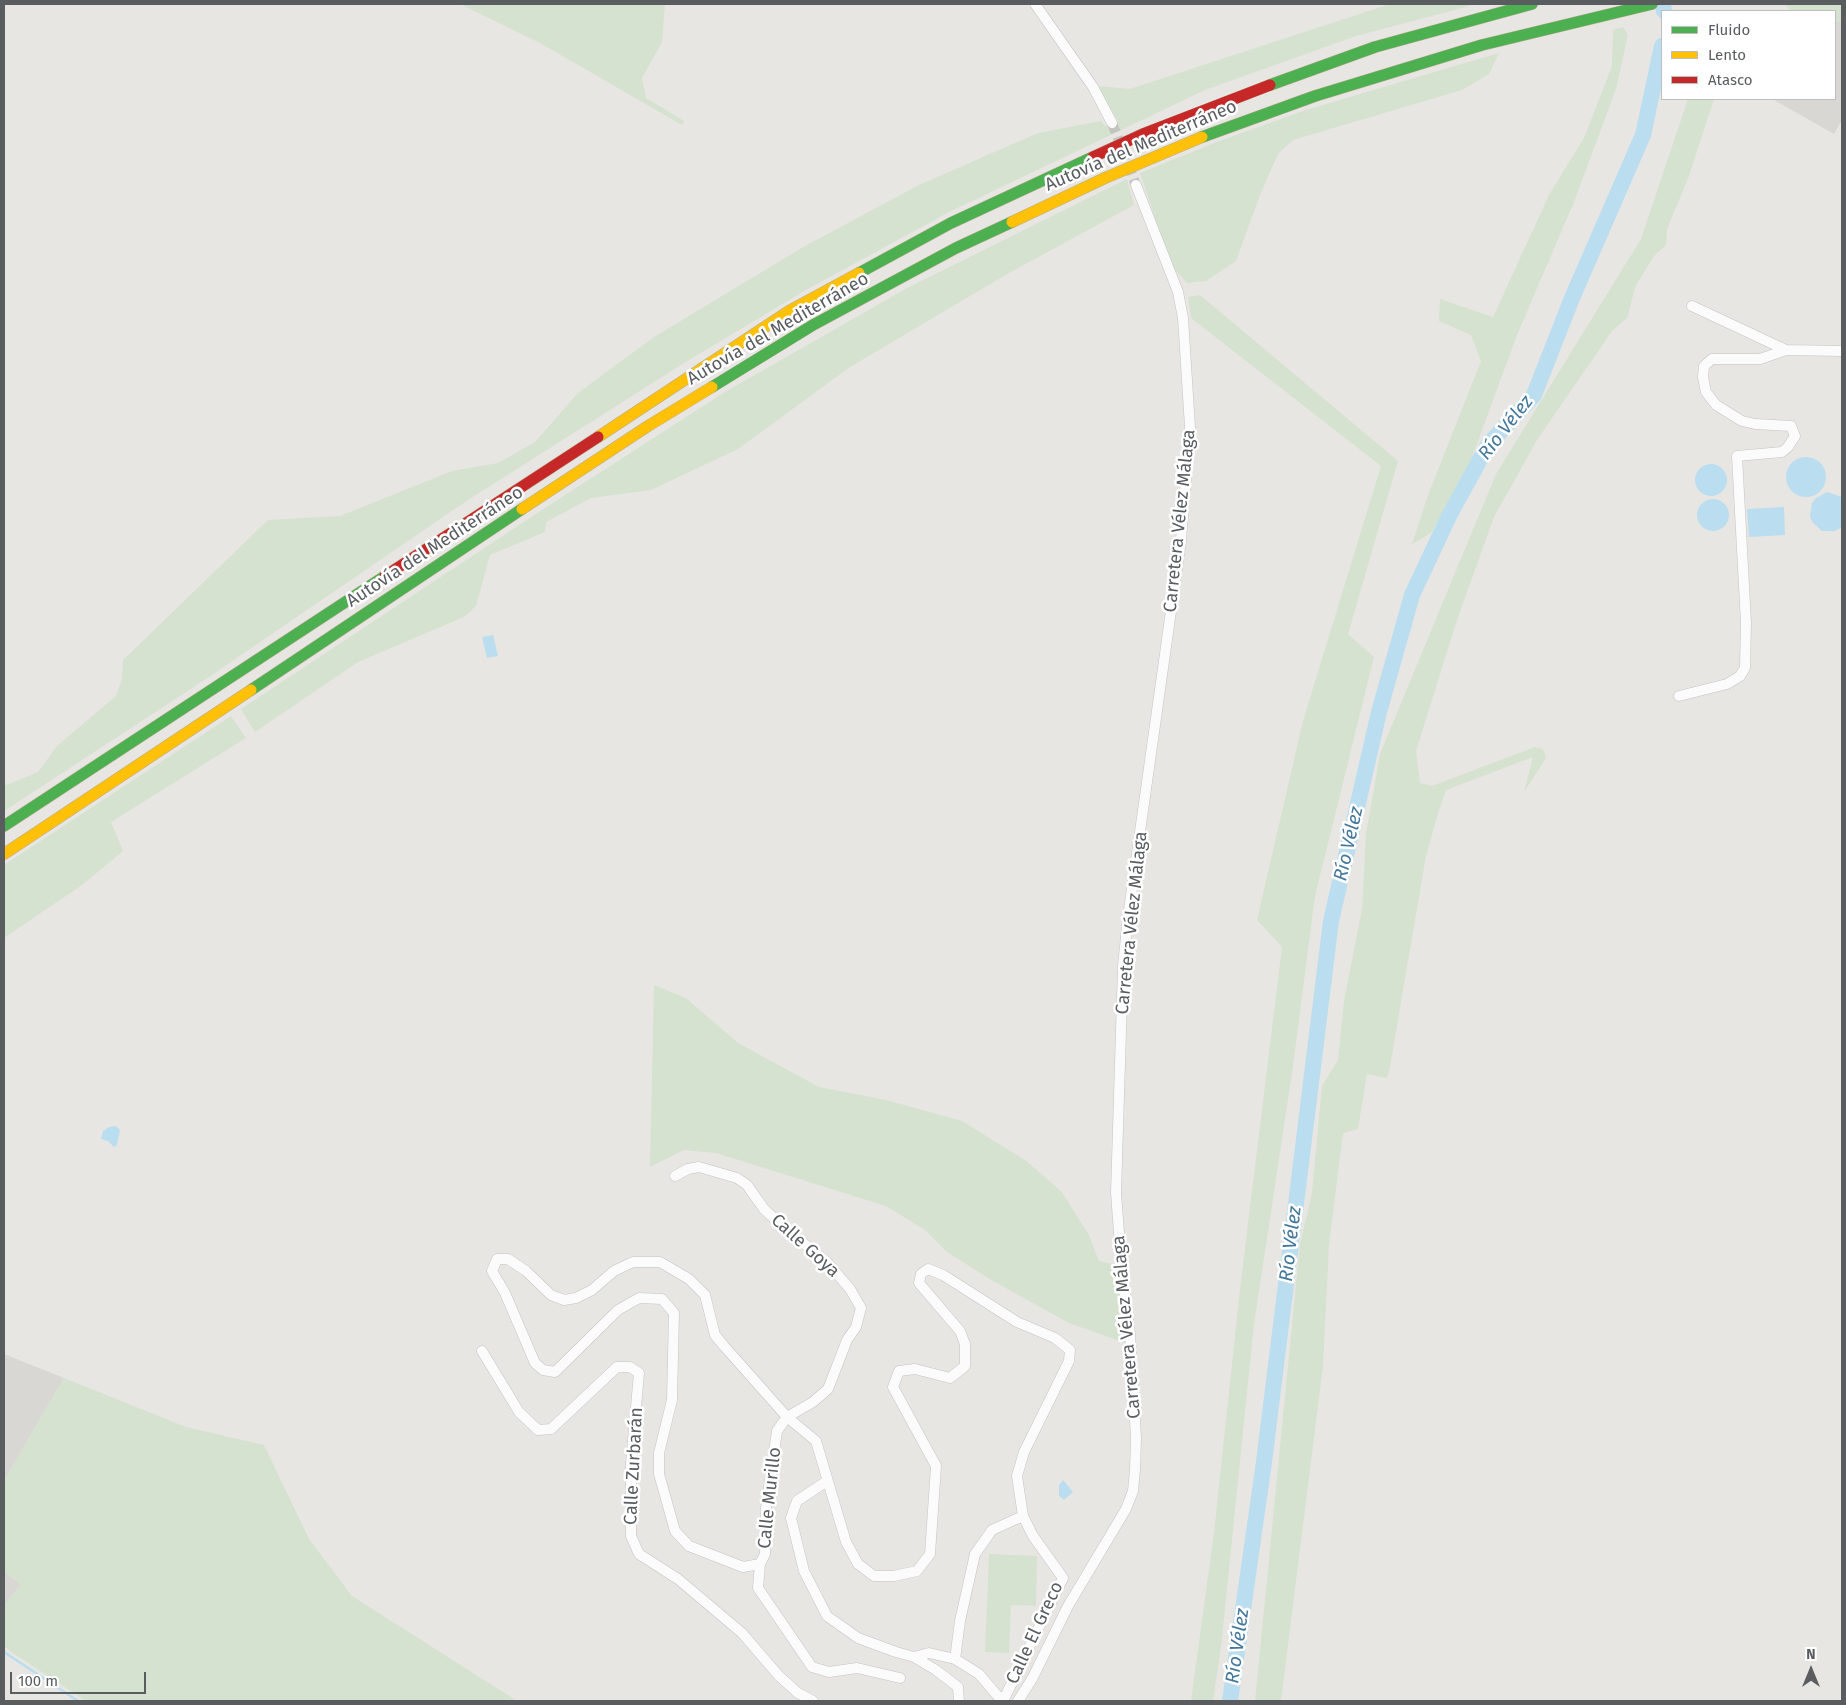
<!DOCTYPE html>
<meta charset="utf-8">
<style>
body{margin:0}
#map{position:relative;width:1846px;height:1705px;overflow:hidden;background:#e8e6e2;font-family:"Fira Sans",sans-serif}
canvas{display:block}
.frame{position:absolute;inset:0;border:5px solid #595d5f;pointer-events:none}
.legend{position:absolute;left:1661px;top:10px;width:175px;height:90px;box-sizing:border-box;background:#fff;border:1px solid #bdbebf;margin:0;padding:6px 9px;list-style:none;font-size:15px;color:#595d5f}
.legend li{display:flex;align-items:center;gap:10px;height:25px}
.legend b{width:25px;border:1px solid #bdbebf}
.north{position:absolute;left:1786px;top:1645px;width:50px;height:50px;-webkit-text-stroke:4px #fff;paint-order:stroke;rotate:0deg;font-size:14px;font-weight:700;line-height:20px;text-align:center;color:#595d5f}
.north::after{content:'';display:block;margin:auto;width:18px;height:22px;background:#595d5f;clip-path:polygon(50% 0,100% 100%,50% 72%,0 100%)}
.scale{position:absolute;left:10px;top:1672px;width:136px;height:22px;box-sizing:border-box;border:2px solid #595d5f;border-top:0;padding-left:6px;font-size:15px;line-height:18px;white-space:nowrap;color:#595d5f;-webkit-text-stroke:4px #fff;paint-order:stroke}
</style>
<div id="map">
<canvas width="1846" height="1705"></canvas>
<div class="frame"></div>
<ul class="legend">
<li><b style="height:6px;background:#4caf50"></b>Fluido</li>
<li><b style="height:6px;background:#ffc107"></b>Lento</li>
<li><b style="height:6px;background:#c62828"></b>Atasco</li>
</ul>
<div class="north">N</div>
<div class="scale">100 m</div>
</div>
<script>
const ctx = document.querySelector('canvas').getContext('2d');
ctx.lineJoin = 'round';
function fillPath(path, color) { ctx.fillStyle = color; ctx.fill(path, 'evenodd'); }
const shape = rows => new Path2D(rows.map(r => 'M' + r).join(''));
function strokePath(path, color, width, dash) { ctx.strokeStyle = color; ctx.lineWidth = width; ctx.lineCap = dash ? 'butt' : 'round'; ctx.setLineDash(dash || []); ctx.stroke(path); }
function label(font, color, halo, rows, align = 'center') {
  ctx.font = font + ' "Fira Sans",sans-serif'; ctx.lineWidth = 5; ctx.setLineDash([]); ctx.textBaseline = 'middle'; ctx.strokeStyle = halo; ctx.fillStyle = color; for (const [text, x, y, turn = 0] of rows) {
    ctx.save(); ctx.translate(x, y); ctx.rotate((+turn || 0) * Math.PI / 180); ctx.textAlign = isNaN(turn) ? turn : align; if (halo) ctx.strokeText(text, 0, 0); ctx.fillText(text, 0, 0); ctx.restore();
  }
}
fillPath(shape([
 [1842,21,1842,120,1834,134,1774,100,1835,99,1835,22],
 [4,1354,64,1378,4,1481],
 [4,1572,21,1584,4,1606]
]), '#d9d7d4');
fillPath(shape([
 [460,4,665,4,662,42,642,78,646,98,684,121,682,125,540,43],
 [1390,4,1477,4,1356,36,1205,90,949,212,804,291,684,363,468,500,206,679,4,811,4,786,38,772,57,746,116,696,122,679,123,660,268,520,340,516,452,471,498,463,535,442,578,393,654,337,805,246,919,185,1038,133,1101,121,1105,126,1118,121,1097,86,1130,89],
 [1784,4,1842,4,1842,21,1835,22,1835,11,1791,11],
 [1623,27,1628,35,1616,89,1574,202,1517,335,1471,460,1431,533,1412,544,1428,495,1481,361,1471,335,1439,321,1440,299,1493,317,1550,193,1584,138,1612,66,1613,30],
 [1499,53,1489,74,1462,90,1293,140,1278,154,1260,195,1236,261,1206,281,1187,283,1171,265,1140,173,1222,140,1306,110],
 [1688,99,1714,99,1689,176,1667,229,1666,245,1654,256,1636,285,1627,318,1612,331,1537,440,1494,517,1457,620,1416,751,1420,783,1432,786,1535,747,1543,749,1546,758,1524,792,1533,757,1446,790,1439,810,1426,856,1389,1072,1387,1078,1367,1074,1358,1129,1343,1133,1329,1245,1323,1366,1281,1701,1255,1701,1300,1244,1312,1193,1322,1086,1338,1060,1344,1001,1362,909,1366,834,1380,754,1496,474,1641,239],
 [1127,179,1134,205,1009,273,850,367,738,449,651,490,591,498,546,522,545,532,490,555,476,606,464,617,358,662,255,732,241,709,545,508,725,392,909,287],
 [1200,295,1398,461,1348,634,1374,657,1315,896,1292,1073,1254,1324,1221,1647,1213,1701,1191,1701,1214,1533,1240,1289,1282,947,1257,920,1303,721,1381,466,1191,318,1188,297],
 [231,716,246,738,111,822,123,851,82,885,4,938,4,865],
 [654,985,686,998,738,1043,819,1087,886,1100,962,1121,1025,1160,1061,1191,1089,1235,1099,1261,1117,1265,1125,1343,1069,1323,993,1281,947,1252,925,1230,886,1206,716,1153,684,1150,650,1167],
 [64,1378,186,1427,264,1445,309,1539,352,1596,517,1701,86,1701,13,1653,4,1646,4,1606,21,1584,4,1572,4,1481],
 [989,1554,1037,1556,1036,1606,1011,1605,1009,1653,985,1652]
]), '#d4e2cf');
fillPath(shape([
 '1786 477a20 20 0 1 1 40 0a20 20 0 1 1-40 0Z',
 '1695 480a16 16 0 1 1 32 0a16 16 0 1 1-32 0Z',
 [1827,492,1842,497,1842,527,1835,531,1822,531,1812,522,1810,516,1812,503,1816,498],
 '1697 515a16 16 0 1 1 32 0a16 16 0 1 1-32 0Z',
 [1784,507,1785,535,1749,537,1747,509],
 [493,635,498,656,487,658,482,637],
 [116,1126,120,1130,117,1145,114,1147,108,1141,101,1139,103,1131,109,1127],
 [1063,1480,1073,1492,1064,1500,1059,1496,1059,1485]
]), '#badeef');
strokePath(shape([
 [4,1652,78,1701]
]), '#badeef', 2.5);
strokePath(shape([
 [1663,4,1664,11],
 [1230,1701,1264,1462,1331,921,1379,712,1412,595,1449,516,1488,445,1534,395,1572,298,1643,135,1662,46]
]), '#badeef', 16);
strokePath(shape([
 [1112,123,1136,185]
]), '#c4c4c1', 10, [10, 5]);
const street = shape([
 [1035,4,1093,87,1112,123],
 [1692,306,1786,350,1842,351],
 [1679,696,1727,684,1740,676,1745,668,1746,623,1737,456,1782,452,1788,447,1795,436,1791,426,1755,424,1742,421,1716,405,1706,392,1703,377,1704,366,1712,359,1760,359,1786,350],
 [675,1176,688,1169,699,1167,737,1178,747,1185,764,1209,782,1226,827,1262,850,1289,861,1308,856,1327,847,1340,828,1389,813,1402,787,1417,777,1431,766,1508,765,1554,760,1564,743,1567,689,1546,675,1531,659,1474,659,1453,672,1400,674,1313,662,1299,639,1298,618,1310,555,1372,543,1370,535,1363,505,1293,492,1271,497,1259,508,1259,526,1271,551,1295,564,1300,576,1298,592,1290,614,1271,633,1262,660,1262,689,1279,705,1295,715,1335,724,1346,787,1417,816,1441,846,1542,858,1564,874,1576,894,1576,917,1571,930,1554,936,1466,893,1387,899,1371,915,1369,950,1378,965,1366,965,1344,960,1331,919,1283,921,1274,928,1269,943,1275,1017,1322,1055,1338,1070,1350,1069,1361,1024,1452,1017,1476,1023,1516,1033,1536,1063,1578,1003,1701],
 [482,1351,519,1412,538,1430,551,1429,617,1367,630,1367,639,1373,631,1463,631,1536,639,1554,678,1579,742,1633,779,1676,798,1693,813,1701],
 [827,1481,797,1501,791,1518,804,1571,827,1616,858,1638,896,1652,914,1657,929,1653,955,1659,979,1674,1002,1701],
 [760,1564,758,1588,812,1667,829,1672,857,1668,900,1678],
 [914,1657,936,1670,958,1687,959,1701],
 [955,1659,960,1621,975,1554,992,1530,1023,1516],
 [1018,1701,1032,1679,1068,1606,1126,1509,1133,1491,1135,1470,1136,1438,1130,1334,1122,1273,1116,1193,1123,966,1128,917,1181,540,1190,427,1183,318,1178,292,1136,185]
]);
const fast = shape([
 [1270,85,1375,47,1532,4],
 [1202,137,1315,96,1482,45,1652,4],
 [859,273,951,223,1093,157],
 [712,387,813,325,956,248,1012,222],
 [251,690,522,509],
 [4,826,385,576]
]);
const slow = shape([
 [1012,222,1105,178,1202,137],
 [598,437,789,311,859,273],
 [522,509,648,426,712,387],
 [4,854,251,690]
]);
const jam = shape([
 [1093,157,1143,134,1270,85],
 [385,576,598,437]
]);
strokePath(street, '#c4c3c3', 11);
strokePath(fast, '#baab94', 12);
strokePath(slow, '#baab94', 12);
strokePath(jam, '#baab94', 12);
strokePath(street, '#fcfbfb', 10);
strokePath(fast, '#4caf50', 11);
strokePath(slow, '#ffc107', 11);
strokePath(jam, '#c62828', 11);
label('18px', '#595d5f', '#fff', [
 ["Autovía del Mediterráneo",1141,146,-23],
 ["Autovía del Mediterráneo",778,329,-30],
 ["Carretera Vélez Málaga",1180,521,-84],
 ["Autovía del Mediterráneo",435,547,-33],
 ["Carretera Vélez Málaga",1132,923,-84],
 ["Calle Goya",805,1246,42],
 ["Carretera Vélez Málaga",1127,1327,-95],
 ["Calle Zurbarán",634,1466,-87],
 ["Calle Murillo",770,1498,-84],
 ["Calle El Greco",1035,1633,-65]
]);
label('italic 19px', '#44789b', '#fff', [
 ["Río Vélez",1506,428,-52],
 ["Río Vélez",1349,844,-77],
 ["Río Vélez",1291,1244,-83],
 ["Río Vélez",1238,1646,-82]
]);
</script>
